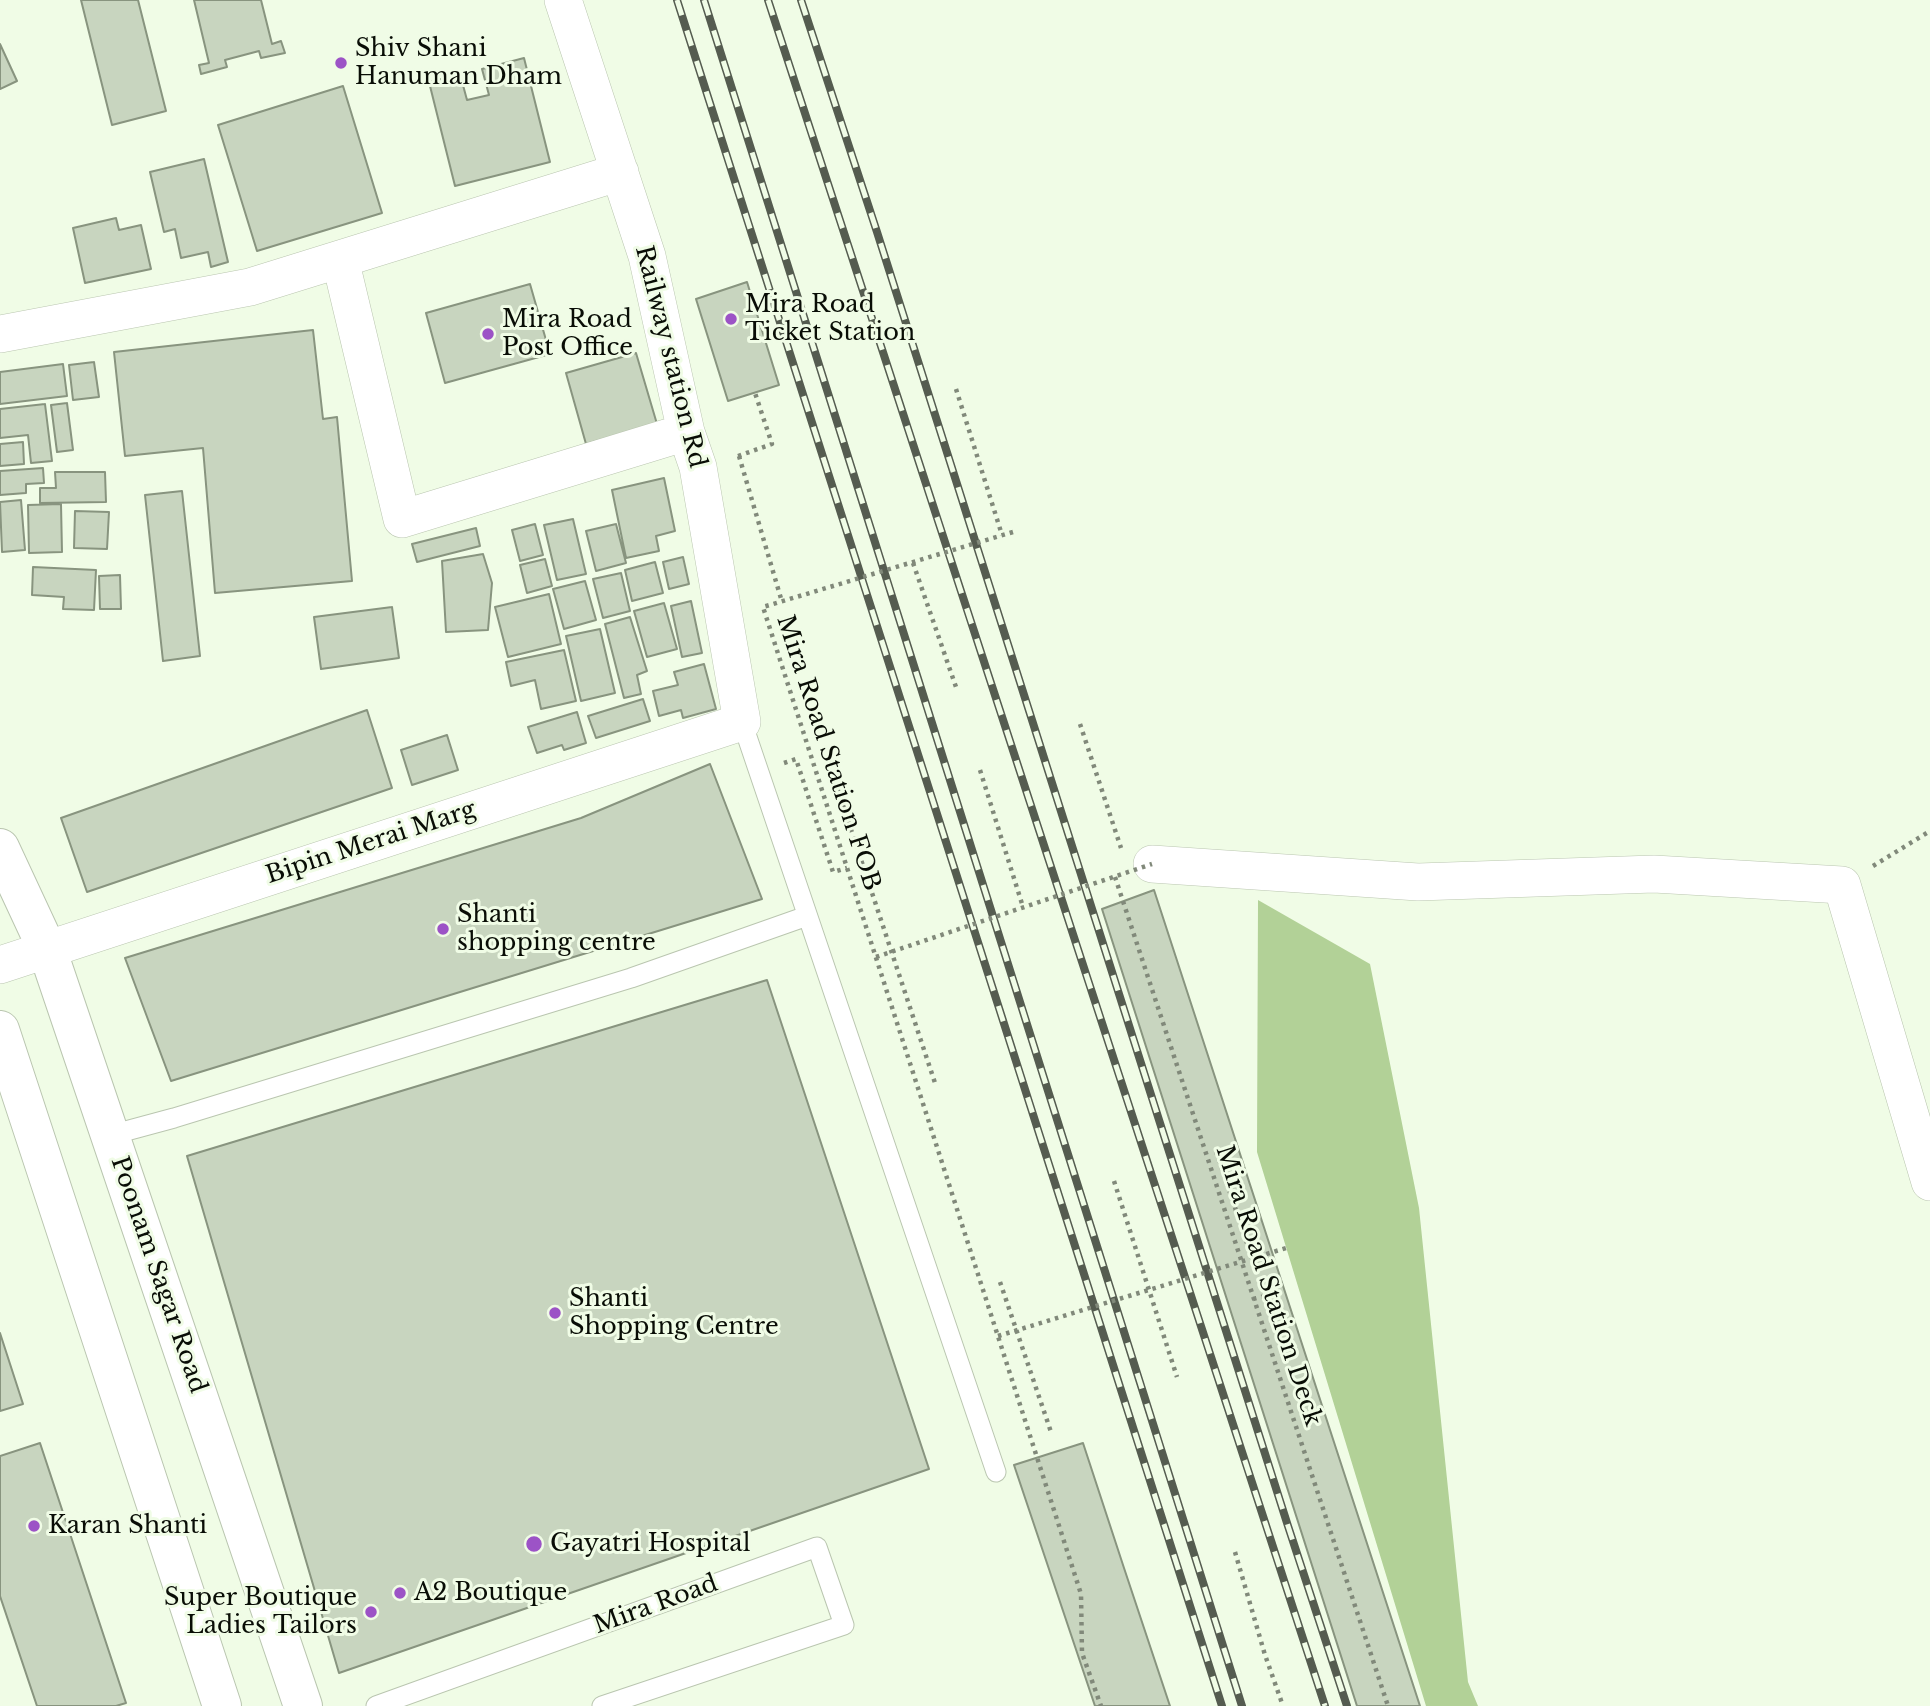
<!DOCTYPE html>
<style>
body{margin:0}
canvas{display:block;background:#f0fce6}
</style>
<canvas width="1930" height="1706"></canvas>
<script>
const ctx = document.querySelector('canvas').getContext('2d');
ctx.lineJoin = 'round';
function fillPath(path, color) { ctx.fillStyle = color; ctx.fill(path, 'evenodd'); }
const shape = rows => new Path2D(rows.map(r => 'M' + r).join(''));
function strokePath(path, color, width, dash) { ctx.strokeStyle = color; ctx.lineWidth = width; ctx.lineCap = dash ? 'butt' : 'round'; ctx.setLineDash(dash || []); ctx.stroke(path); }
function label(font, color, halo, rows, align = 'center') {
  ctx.font = font + ' "Libre Baskerville",serif'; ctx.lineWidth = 6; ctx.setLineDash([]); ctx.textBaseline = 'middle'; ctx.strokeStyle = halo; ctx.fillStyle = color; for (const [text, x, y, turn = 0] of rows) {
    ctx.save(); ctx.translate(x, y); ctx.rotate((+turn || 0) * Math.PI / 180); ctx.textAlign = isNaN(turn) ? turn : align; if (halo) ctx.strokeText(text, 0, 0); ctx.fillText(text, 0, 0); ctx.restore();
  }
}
fillPath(shape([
 [1258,900,1370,964,1419,1208,1468,1682,1478,1706,1426,1706,1257,1152]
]), '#b2d197');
const building = shape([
 [81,0,138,0,166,111,112,125,81,0],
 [194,0,261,0,272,44,281,41,285,53,261,58,259,51,225,60,227,67,201,74,199,65,209,63,194,0],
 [0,44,17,81,0,89,0,44],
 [524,58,550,162,455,186,429,82,460,74,467,100,489,95,482,69,524,58],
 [343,86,382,213,257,251,218,125,343,86],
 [204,159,228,262,211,267,208,252,181,258,175,229,164,232,150,172,204,159],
 [116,218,119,230,141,225,151,269,85,283,73,228,116,218],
 [747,282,779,385,728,401,696,299,747,282],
 [530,284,550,354,445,383,426,313,530,284],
 [313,330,323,419,337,417,352,581,215,593,203,448,125,456,114,352,313,330],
 [636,353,657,424,586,444,566,373,636,353],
 [94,362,99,397,73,400,69,365,94,362],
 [63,364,67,396,0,404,0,372,63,364],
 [67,403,73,450,57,452,51,405,67,403],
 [45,404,52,461,31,463,28,435,0,438,0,409,45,404],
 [23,442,24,464,0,466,0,444,23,442],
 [43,468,44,483,26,484,26,493,0,495,0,471,43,468],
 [55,472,105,472,106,502,40,503,40,488,56,488,55,472],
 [664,478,675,531,656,536,659,551,626,558,612,490,664,478],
 [182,491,200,656,163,661,145,495,182,491],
 [21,500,25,550,2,552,0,502,21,500],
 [61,504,62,552,29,553,28,505,61,504],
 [75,511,109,512,107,549,74,548,75,511],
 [573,519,586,574,557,580,544,525,573,519],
 [535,524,543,555,520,561,512,530,535,524],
 [616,524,626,563,596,571,586,531,616,524],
 [476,528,480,546,417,562,412,544,476,528],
 [483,554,492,583,488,630,446,632,442,561,483,554],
 [683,557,689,584,669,589,663,562,683,557],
 [545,559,552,586,527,593,520,565,545,559],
 [655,562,663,593,632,601,625,570,655,562],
 [33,567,96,570,94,610,63,609,64,597,32,595,33,567],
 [621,573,630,611,603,618,593,579,621,573],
 [120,575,121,609,100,609,99,576,120,575],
 [585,581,596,620,564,629,553,589,585,581],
 [549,594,561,644,508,657,495,607,549,594],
 [691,601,702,653,682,657,671,606,691,601],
 [664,603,677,649,647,657,634,611,664,603],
 [392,607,399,658,321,669,314,617,392,607],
 [630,617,647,671,637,675,641,694,624,698,605,624,630,617],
 [600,629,615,693,581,701,566,636,600,629],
 [564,650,576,701,541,709,535,680,511,686,506,662,564,650],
 [704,664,716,709,683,718,681,710,659,716,653,691,678,685,674,672,704,664],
 [643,699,650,721,596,738,588,716,643,699],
 [367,710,392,788,87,892,61,818,367,710],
 [577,712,586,743,564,750,562,745,537,753,528,727,577,712],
 [447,735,458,770,412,785,401,750,447,735],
 [710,764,762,899,171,1081,125,958,581,818,710,764],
 [1154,890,1420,1706,1357,1706,1102,909,1154,890],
 [767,980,929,1469,339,1673,187,1156,767,980],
 [0,1333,23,1404,0,1411,0,1333],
 [40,1443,126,1703,116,1706,37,1706,0,1596,0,1456,40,1443],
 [1083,1443,1124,1568,1170,1706,1095,1706,1014,1465,1083,1443]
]);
fillPath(building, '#c8d5bf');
strokePath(building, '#88947f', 2);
const lane = shape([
 [742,722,996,1472],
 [111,1135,174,1118,631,978,807,916],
 [376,1706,817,1547,844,1625,602,1706]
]);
const street = shape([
 [340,259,402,519,686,432],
 [0,334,250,287,620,172],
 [1152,864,1418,882,1654,874,1842,885,1930,1182],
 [0,965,742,722,698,467,686,432,647,256,563,0]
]);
const secondary = shape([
 [0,848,47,949,303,1706],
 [0,1030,222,1706]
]);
strokePath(lane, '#bac6b0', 21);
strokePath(street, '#bac6b0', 38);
strokePath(secondary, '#bac6b0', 40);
strokePath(shape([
 [956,389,1002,535],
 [738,456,772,444,755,393],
 [739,456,782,602],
 [913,563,956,687],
 [1080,724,1121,848],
 [824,748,936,1086],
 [784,763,796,759,833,872,847,868],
 [980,770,1023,907],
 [1873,866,1930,831],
 [1115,877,1388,1706],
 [1216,1151,1252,1258],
 [1114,1181,1177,1377],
 [1000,1282,1051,1432],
 [1253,1299,1265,1296],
 [1235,1552,1265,1655,1283,1706]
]), '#81897a', 4.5, [3.5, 5]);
strokePath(lane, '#fff', 19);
strokePath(street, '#fff', 37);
strokePath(secondary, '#fff', 38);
const rail = shape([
 [677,0,1222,1706],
 [704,0,1242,1706],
 [768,0,1325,1706],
 [801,0,877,232,1288,1526,1347,1706]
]);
strokePath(rail, '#555c50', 8);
strokePath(rail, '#f0fce6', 5, [16]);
strokePath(shape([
 [1013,532,763,607,1081,1594,1082,1653,1101,1706],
 [876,957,1152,864],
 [998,1336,1286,1248]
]), '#81897a', 4.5, [3.5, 5]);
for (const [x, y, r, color] of [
 [341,63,7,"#9c53c6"],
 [731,319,7,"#9c53c6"],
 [488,334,7,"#9c53c6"],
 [443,929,7,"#9c53c6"],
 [555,1313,7,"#9c53c6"],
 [34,1526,7,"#9c53c6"],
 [534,1544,9,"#9c53c6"],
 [400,1593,7,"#9c53c6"],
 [371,1612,7,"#9c53c6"]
]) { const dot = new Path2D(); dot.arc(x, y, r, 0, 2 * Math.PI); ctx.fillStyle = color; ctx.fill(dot); strokePath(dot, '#f0fce6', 2.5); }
label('24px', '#090d06', '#f0fce6', [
 ["Shiv Shani",355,49],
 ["Hanuman Dham",355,77],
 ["Mira Road",745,305],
 ["Ticket Station",745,333],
 ["Mira Road",502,320],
 ["Post Office",502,348],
 ["Shanti",457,915],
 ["shopping centre",457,943],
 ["Shanti",569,1299],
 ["Shopping Centre",569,1327],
 ["Karan Shanti",48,1526],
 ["Gayatri Hospital",550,1544],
 ["A2 Boutique",414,1593],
 ["Super Boutique",357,1598,"right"],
 ["Ladies Tailors",357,1626,"right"]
], 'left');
label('24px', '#090d06', '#f0fce6', [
 ["Railway station Rd",670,357,76],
 ["Mira Road Station FOB",828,753,72],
 ["Bipin Merai Marg",371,843,-18],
 ["Poonam Sagar Road",158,1275,71],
 ["Mira Road Station Deck",1268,1286,72],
 ["Mira Road",656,1605,-20]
]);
</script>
